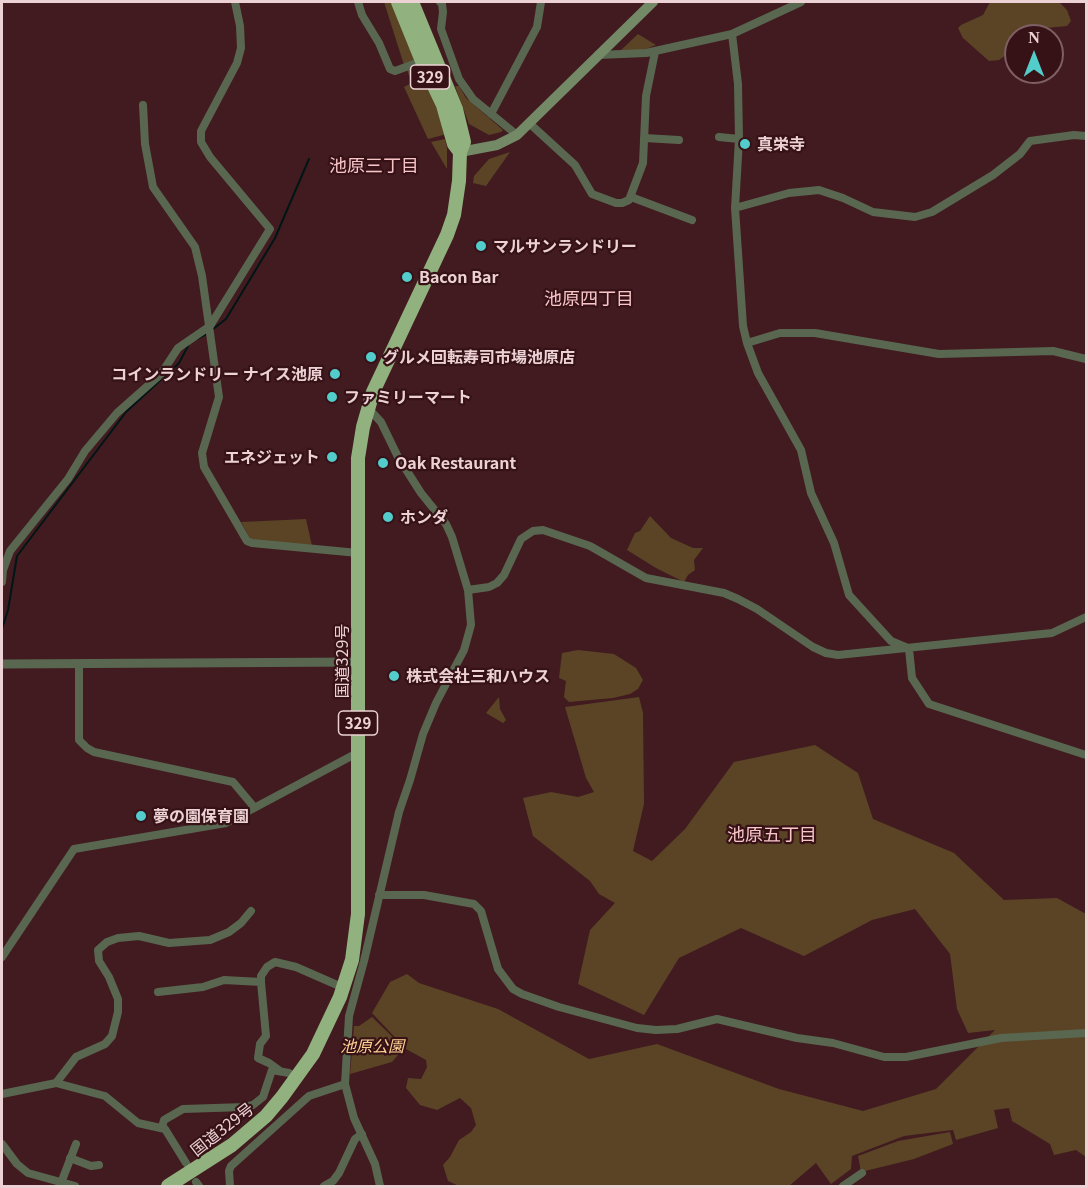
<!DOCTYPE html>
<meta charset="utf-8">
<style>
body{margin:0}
#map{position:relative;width:1088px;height:1188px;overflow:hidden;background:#411b20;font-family:Georgia,serif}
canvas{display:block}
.frame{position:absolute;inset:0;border:3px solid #ecd2d4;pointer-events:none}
.north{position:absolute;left:1004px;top:24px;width:60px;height:60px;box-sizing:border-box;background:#361217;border:2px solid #7f5f63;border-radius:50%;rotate:0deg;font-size:16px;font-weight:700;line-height:24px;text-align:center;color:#ecd2d4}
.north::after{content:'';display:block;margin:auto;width:21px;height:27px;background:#53cdcb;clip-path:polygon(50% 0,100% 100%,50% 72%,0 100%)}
</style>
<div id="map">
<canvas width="1088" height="1188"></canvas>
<div class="frame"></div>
<div class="north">N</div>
</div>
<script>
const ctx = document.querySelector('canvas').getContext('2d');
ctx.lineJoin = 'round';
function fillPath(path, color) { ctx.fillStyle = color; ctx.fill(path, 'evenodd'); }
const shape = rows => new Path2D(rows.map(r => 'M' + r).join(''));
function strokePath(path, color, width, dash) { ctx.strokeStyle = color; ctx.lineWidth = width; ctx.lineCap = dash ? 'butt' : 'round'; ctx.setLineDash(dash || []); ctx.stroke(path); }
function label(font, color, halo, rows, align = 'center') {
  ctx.font = font + ' Georgia,"Noto Sans JP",serif'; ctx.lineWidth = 4.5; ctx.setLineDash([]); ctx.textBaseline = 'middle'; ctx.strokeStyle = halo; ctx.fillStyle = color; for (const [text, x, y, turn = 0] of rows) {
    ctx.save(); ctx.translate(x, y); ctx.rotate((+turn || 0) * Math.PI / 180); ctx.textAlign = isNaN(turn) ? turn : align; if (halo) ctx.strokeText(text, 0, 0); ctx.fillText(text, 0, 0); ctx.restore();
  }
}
fillPath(shape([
 [384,2,391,2,416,60,404,65],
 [990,2,1059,2,1067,10,1071,21,1067,26,1046,28,1036,25,1026,26,1007,45,1006,55,999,60,989,61,963,38,958,28,961,25,983,15],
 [638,34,656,45,643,50,620,51],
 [417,65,435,103,447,134,428,139,404,87,412,83,407,70],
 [455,86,459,86,466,98,503,130,501,132,489,135,469,124],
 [445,139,447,148,447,169,431,142],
 [510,152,486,186,473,183,474,176,489,159],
 [650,516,671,538,693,548,703,548,694,560,695,570,688,575,684,582,656,568,627,550,635,533,640,531],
 [306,519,312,546,254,540,250,538,241,522],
 [578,650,614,654,636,668,643,680,638,689,630,694,613,698,569,702,564,697,566,681,559,678,562,653],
 [499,697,500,709,506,720,503,723,486,713],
 [639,697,643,713,644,804,633,851,652,861,685,829,734,762,815,745,858,773,873,819,954,853,1004,900,1057,898,1086,914,1086,1157,1076,1150,1054,1155,1050,1144,1012,1121,1009,1108,994,1110,998,1128,956,1140,953,1130,904,1136,852,1156,851,1169,831,1184,816,1163,789,1186,459,1186,448,1181,443,1165,450,1157,459,1140,471,1132,476,1125,471,1108,460,1098,437,1110,420,1105,406,1088,408,1078,421,1079,427,1067,426,1060,406,1049,372,1013,390,982,407,974,419,983,498,1009,589,1059,657,1044,779,1089,863,1111,936,1089,995,1030,968,1033,957,1009,950,954,915,909,872,920,804,956,741,928,679,958,644,1015,578,984,590,930,615,903,599,894,590,881,533,836,523,798,551,792,578,797,594,792,586,778,565,707],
 [372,1017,404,1048,392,1062,350,1074,354,1026,359,1026],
 [950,1132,953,1144,914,1159,861,1172,858,1156,898,1141]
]), '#5a4425');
strokePath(shape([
 [213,329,226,319,275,238,309,159],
 [197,339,208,333],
 [2,629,8,610,17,556,126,412,179,363,188,346]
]), '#001616', 2);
strokePath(shape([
 [358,2,362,15,379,43,390,69,395,71,422,61],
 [440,2,442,4,443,12,441,29,459,79,473,99,517,135],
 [732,34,738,84,739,139,735,208,743,326,747,343,758,373,801,450,811,493,834,543,849,595,891,641,908,648],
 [598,55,646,53,732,34,801,2],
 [143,105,145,144,153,187,195,247,202,276,219,397,202,453,204,467,247,541,252,543,358,553],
 [491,114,537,27,541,2],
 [529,123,575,165,592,194,616,203,622,203,629,200,643,163,646,96,655,52],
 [719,137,739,139],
 [644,138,679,140],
 [631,197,692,220],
 [735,208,789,193,819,190,843,198,873,212,915,217,932,212,993,175,1020,154,1030,141,1074,135,1086,136],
 [747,343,780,333,815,333,939,354,1053,351,1086,359],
 [368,408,381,422,398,457,421,493,446,524,452,537,468,590,471,625,464,650,436,703,423,734,410,780,399,812,364,961,349,1016,345,1084,354,1118,375,1164,380,1186],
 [2,582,3,570,10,551,68,479,85,451,117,413,161,374,178,348,210,326,270,229,210,157,201,142,201,131,237,63,241,48,240,26,235,2],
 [468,590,489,587,497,583,504,575,521,539,533,531,543,530,590,546,646,578,724,593,738,599,757,609,813,647,826,653,838,655,1052,633,1086,617],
 [909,649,912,678,929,704,1086,755],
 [79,664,79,740,87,748,94,752,233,782,254,807],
 [379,895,424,895,474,904,481,911,498,969,513,989,522,994,559,1007,637,1028,656,1030,677,1029,717,1019,797,1038,833,1043,884,1057,906,1057,1001,1038,1086,1033],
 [2,957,74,849,226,823,359,752],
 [158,992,203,987,224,980,261,982],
 [280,1071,269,1063,258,1058,260,1044,266,1036,261,982,261,976,267,967,275,962,296,967,344,988],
 [56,1083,76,1057,105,1044,112,1036,118,1012,118,999,109,977,99,961,98,950,107,942,118,938,139,936,169,943,210,940,229,932,241,923,251,911],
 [2,1094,56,1083,105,1096,138,1123,165,1129,186,1163],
 [162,1127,164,1120,183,1109,245,1107,253,1105,263,1097,272,1070,289,1073,296,1078],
 [2,1144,17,1164,28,1173,75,1186],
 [70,1158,91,1166,99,1165],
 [196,1182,199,1186],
 [61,1183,76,1144],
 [230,1186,229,1171,231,1166,309,1096,345,1084],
 [324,1186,333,1181,339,1173,355,1139,362,1134],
 [843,1186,862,1173]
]), '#596750', 8);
strokePath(shape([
 [2,664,358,662]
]), '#596750', 9);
strokePath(shape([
 [460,152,497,145,517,135,653,2]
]), '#748a66', 10);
strokePath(shape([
 [398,2,422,61,443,105,454,144,460,152],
 [168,1186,232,1145,266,1116,282,1097,313,1054,340,997,352,960,358,914,358,458,363,427,373,392,447,235,454,215,459,181,460,152,464,142,456,109,412,2]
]), '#91b27e', 14);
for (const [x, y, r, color] of [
 [745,144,6,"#53cdcb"],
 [481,246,6,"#53cdcb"],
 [407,277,6,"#53cdcb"],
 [371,357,6,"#53cdcb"],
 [335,374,6,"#53cdcb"],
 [332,397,6,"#53cdcb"],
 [332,457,6,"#53cdcb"],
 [383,463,6,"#53cdcb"],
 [388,517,6,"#53cdcb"],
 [394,676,6,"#53cdcb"],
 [141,816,6,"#53cdcb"]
]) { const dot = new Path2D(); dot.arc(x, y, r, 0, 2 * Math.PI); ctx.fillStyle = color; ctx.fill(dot); strokePath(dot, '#361217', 2); }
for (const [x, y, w] of [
 [430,77,39],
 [358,723,39]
]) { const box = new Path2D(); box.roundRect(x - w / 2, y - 12, w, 24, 4.5); ctx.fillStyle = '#361217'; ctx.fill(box); strokePath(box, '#ecd2d4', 1.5); }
label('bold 15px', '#ecd2d4', null, [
 ["329",430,77],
 ["329",358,723]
]);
label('bold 16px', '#ecd2d4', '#361217', [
 ["真栄寺",757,144],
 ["マルサンランドリー",493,246],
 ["Bacon Bar",419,277],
 ["グルメ回転寿司市場池原店",383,357],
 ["コインランドリー ナイス池原",323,374,"right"],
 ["ファミリーマート",344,397],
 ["エネジェット",320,457,"right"],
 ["Oak Restaurant",395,463],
 ["ホンダ",400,517],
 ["株式会社三和ハウス",406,676],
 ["夢の園保育園",153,816]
], 'left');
label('16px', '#ecd2d4', '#361217', [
 ["国道329号",342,661,-90],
 ["国道329号",222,1129,-38]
]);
label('italic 16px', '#fed092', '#361217', [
 ["池原公園",372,1046]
]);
label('18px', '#f7c4c7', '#361217', [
 ["池原三丁目",374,165],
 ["池原四丁目",589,298],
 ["池原五丁目",772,834]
]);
</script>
